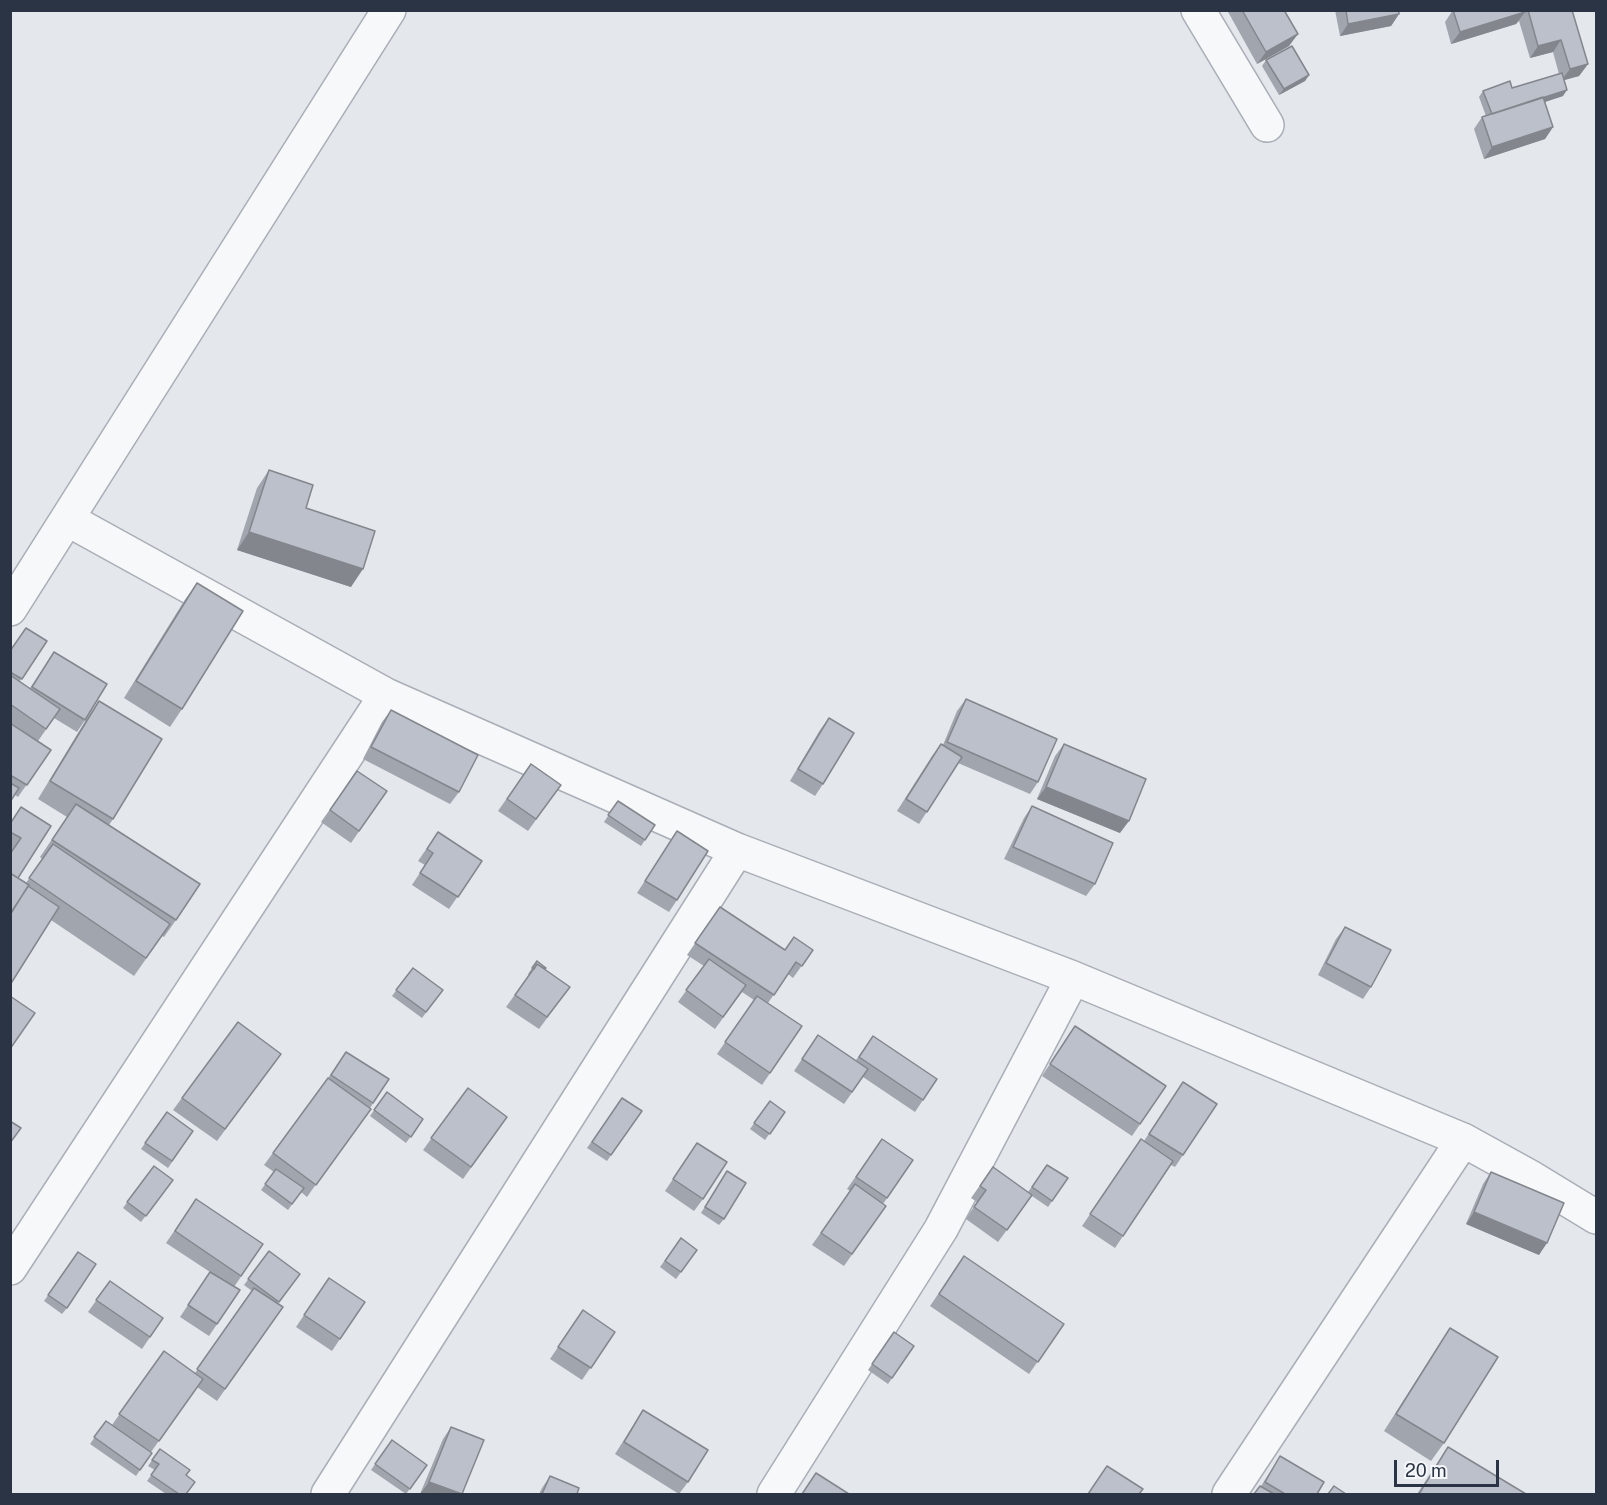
<!DOCTYPE html>
<style>
body{margin:0}
#map{position:relative;width:1607px;height:1505px;overflow:hidden;background:#e4e7ec;font-family:"Public Sans",sans-serif}
canvas{display:block}
.frame{position:absolute;inset:0;border:12px solid #2b3445;pointer-events:none}
.scale{position:absolute;left:1394px;top:1460px;width:105px;height:27px;box-sizing:border-box;border:3px solid #2b3445;border-top:0;padding-left:8px;font-size:18px;line-height:21px;white-space:nowrap;color:#2b3445;-webkit-text-stroke:4px #f4f6f9;paint-order:stroke}
</style>
<div id="map">
<canvas width="1607" height="1505"></canvas>
<div class="frame"></div>
<div class="scale">20 m</div>
</div>
<script>
const ctx = document.querySelector('canvas').getContext('2d');
ctx.lineJoin = 'round';
const shape = rows => new Path2D(rows.map(r => 'M' + r).join(''));
function strokePath(path, color, width, dash) { ctx.strokeStyle = color; ctx.lineWidth = width; ctx.lineCap = dash ? 'butt' : 'round'; ctx.setLineDash(dash || []); ctx.stroke(path); }
function fillPath(path, color) { ctx.fillStyle = color; ctx.fill(path, 'evenodd'); }
const minor = shape([
 [1198,10,1267,125],
 [67,519,386,695,737,850],
 [10,609,389,10],
 [10,1268,386,695],
 [328,1494,737,850,1073,978,1463,1140,1532,1178,1596,1217],
 [774,1494,941,1229,1073,978],
 [1229,1494,1463,1140]
]);
strokePath(minor, '#a9aeb7', 36);
strokePath(minor, '#f7f8fa', 33);
fillPath(shape([
 [1227,10,1284,10,1289,46,1257,64],
 [1335,10,1399,10,1399,14,1391,26,1340,36],
 [1453,10,1572,10,1588,64,1579,76,1564,80,1563,96,1545,102,1553,127,1545,139,1484,159,1474,129,1482,117,1486,116,1479,97,1483,91,1512,88,1559,74,1553,52,1530,58,1519,21,1516,24,1451,44,1445,22],
 [1266,60,1309,75,1305,81,1279,95,1262,66],
 [269,470,306,508,351,587,237,550,257,488],
 [197,583,182,709,170,727,124,698,184,601],
 [47,641,20,681,30,688,54,652,85,720,77,732,54,718,38,741,10,722,10,650],
 [966,699,1038,782,1030,794,958,763,919,824,897,811,932,756,941,744,943,745,957,711],
 [99,701,113,819,109,825,176,920,164,937,162,936,134,976,51,920,10,985,10,853,12,850,10,849,10,823,21,807,51,826,18,878,26,883,42,859,40,857,67,817,38,799,87,718],
 [391,710,459,792,450,804,363,759,382,722],
 [829,718,823,784,815,796,790,781,820,730],
 [10,723,51,750,18,797,15,795,10,802],
 [1064,744,1120,833,1037,799,1055,756],
 [531,764,561,785,528,831,498,811],
 [357,771,387,791,351,843,321,822],
 [618,801,655,825,641,846,604,822],
 [1032,806,1095,884,1086,896,1004,859,1024,818],
 [677,831,677,900,669,912,637,893],
 [438,832,482,861,449,909,412,885,425,865,418,861],
 [720,907,785,950,813,950,793,978,788,974,768,1003,802,1026,762,1085,717,1054,754,1000,742,992,715,1029,678,1002,704,966,687,955],
 [1345,927,1371,987,1363,999,1318,975,1336,939],
 [537,961,545,969,570,987,539,1029,506,1007,529,975,528,974],
 [413,968,443,990,422,1018,392,996],
 [238,1022,281,1054,217,1141,173,1110],
 [1075,1026,1166,1086,1132,1136,1042,1076],
 [818,1035,856,1060,873,1036,937,1079,915,1112,863,1077,844,1104,794,1071],
 [346,1052,389,1079,370,1108,307,1197,301,1192,288,1210,261,1190,274,1172,264,1165,328,1078],
 [468,1088,507,1117,463,1179,423,1150],
 [387,1092,423,1119,406,1143,370,1116],
 [1175,1094,1217,1104,1175,1167,1171,1165,1115,1248,1082,1226,1141,1139,1144,1141],
 [622,1098,642,1111,607,1161,587,1148],
 [770,1101,785,1112,765,1140,750,1129],
 [167,1112,193,1131,168,1168,141,1149],
 [882,1139,913,1160,883,1204,886,1206,844,1266,812,1245,850,1191,847,1189],
 [697,1143,703,1199,694,1211,665,1191],
 [1047,1165,1068,1178,1048,1207,1032,1196,998,1242,966,1219,977,1202,971,1198,993,1167,1028,1192],
 [154,1166,173,1180,141,1222,123,1208],
 [1491,1172,1539,1255,1466,1224,1483,1184],
 [723,1177,724,1219,719,1225,701,1213],
 [196,1199,263,1244,234,1287,240,1290,209,1336,180,1317,210,1272,166,1243],
 [681,1238,697,1250,676,1279,660,1267],
 [269,1251,300,1274,277,1304,283,1307,217,1401,197,1387,151,1452,152,1453,136,1476,90,1444,106,1421,112,1425,164,1351,195,1373,252,1291,244,1285],
 [78,1252,67,1308,62,1314,44,1301],
 [964,1256,1064,1324,1029,1374,930,1306],
 [329,1278,340,1339,332,1351,296,1327],
 [110,1281,163,1318,142,1349,88,1312],
 [583,1310,615,1332,582,1380,550,1359],
 [1450,1328,1444,1443,1431,1461,1384,1431,1438,1346],
 [894,1332,914,1346,888,1384,868,1370],
 [643,1410,688,1482,679,1494,615,1454],
 [451,1427,462,1494,420,1494,443,1439],
 [392,1440,427,1465,406,1494,371,1470],
 [1448,1447,1526,1494,1417,1494],
 [160,1449,186,1475,186,1494,166,1494,147,1481,155,1470,148,1466],
 [1280,1456,1317,1494,1254,1494,1261,1486],
 [550,1476,577,1494,539,1494,542,1488]
]), '#a1a5ae');
fillPath(shape([
 [1525,12,1516,24,1451,44,1460,32],
 [1399,14,1391,26,1340,36,1348,24],
 [1298,34,1289,46,1257,64,1266,52],
 [1561,40,1553,52,1530,58,1538,46],
 [1588,64,1579,76,1561,81,1570,69],
 [1309,75,1305,81,1279,95,1284,89],
 [1567,90,1563,96,1487,121,1492,114],
 [1553,127,1545,139,1484,159,1492,147],
 [249,532,363,569,351,587,237,550],
 [1046,787,1129,821,1120,833,1037,799],
 [1474,1212,1547,1243,1539,1255,1466,1224],
 [429,1482,460,1494,420,1494]
]), '#83868d');
const building = shape([
 [1242,10,1284,10,1298,34,1266,52,1242,10],
 [1346,10,1399,10,1399,14,1348,24,1346,10],
 [1453,10,1524,10,1525,12,1460,32,1453,10],
 [1528,10,1572,10,1588,64,1570,69,1561,40,1538,46,1528,10],
 [1292,46,1309,75,1284,89,1266,60,1292,46],
 [1562,73,1567,90,1492,114,1483,91,1510,81,1512,88,1562,73],
 [1543,97,1553,127,1492,147,1482,117,1543,97],
 [269,470,313,485,306,508,375,531,363,569,249,532,269,470],
 [197,583,243,611,182,709,136,681,197,583],
 [26,628,47,641,22,679,10,672,10,651,26,628],
 [54,652,107,684,85,720,32,687,54,652],
 [10,675,60,709,46,729,10,704,10,675],
 [966,699,1057,739,1038,782,947,742,966,699],
 [99,701,162,739,113,819,50,781,99,701],
 [391,710,478,755,459,792,371,747,391,710],
 [829,718,854,733,823,784,798,769,829,718],
 [10,723,51,750,27,785,10,775,10,723],
 [941,744,962,757,927,812,906,799,941,744],
 [1064,744,1146,779,1129,821,1046,787,1064,744],
 [531,764,561,785,536,819,507,799,531,764],
 [357,771,387,791,359,831,330,810,357,771],
 [10,783,19,788,10,802,10,783],
 [618,801,655,825,645,840,608,815,618,801],
 [76,804,200,884,176,920,52,840,76,804],
 [1032,806,1113,843,1095,884,1013,847,1032,806],
 [21,807,51,826,18,878,10,873,10,854,21,838,10,832,10,824,21,807],
 [677,831,708,851,677,900,645,881,677,831],
 [438,832,482,861,458,897,420,873,433,853,427,849,438,832],
 [53,844,170,924,146,958,29,878,53,844],
 [10,873,29,885,10,914,10,873],
 [28,886,59,907,10,985,10,915,28,886],
 [720,907,785,950,794,937,813,950,802,966,796,962,774,995,695,943,720,907],
 [1345,927,1391,950,1371,987,1326,963,1345,927],
 [709,959,746,985,723,1017,686,990,709,959],
 [537,961,546,968,545,969,537,964,534,969,532,968,537,961],
 [537,964,570,987,547,1017,515,995,537,964],
 [413,968,443,990,426,1012,396,990,413,968],
 [10,996,35,1013,10,1049,10,996],
 [757,996,802,1026,770,1073,725,1042,757,996],
 [238,1022,281,1054,225,1129,182,1098,238,1022],
 [1075,1026,1166,1086,1140,1124,1050,1064,1075,1026],
 [818,1035,868,1069,852,1092,802,1059,818,1035],
 [873,1036,937,1079,923,1100,859,1057,873,1036],
 [346,1052,389,1079,373,1103,331,1075,346,1052],
 [328,1078,371,1109,316,1185,273,1153,328,1078],
 [1183,1082,1217,1104,1183,1155,1149,1134,1183,1082],
 [468,1088,507,1117,471,1167,431,1138,468,1088],
 [387,1092,423,1119,411,1137,374,1110,387,1092],
 [622,1098,642,1111,611,1155,592,1142,622,1098],
 [770,1101,785,1112,770,1134,754,1123,770,1101],
 [167,1112,193,1131,172,1161,145,1143,167,1112],
 [10,1121,21,1128,10,1143,10,1121],
 [882,1139,913,1160,887,1198,856,1177,882,1139],
 [1141,1139,1173,1161,1123,1236,1090,1214,1141,1139],
 [697,1143,727,1162,703,1199,673,1179,697,1143],
 [1047,1165,1068,1178,1052,1201,1032,1187,1047,1165],
 [154,1166,173,1180,146,1216,127,1202,154,1166],
 [993,1167,1032,1195,1007,1230,974,1207,986,1190,980,1186,993,1167],
 [276,1169,304,1188,292,1204,265,1184,276,1169],
 [727,1171,746,1183,724,1219,705,1207,727,1171],
 [1491,1172,1564,1203,1547,1243,1474,1212,1491,1172],
 [855,1184,886,1206,852,1254,821,1233,855,1184],
 [196,1199,263,1244,241,1276,175,1231,196,1199],
 [681,1238,697,1250,681,1272,665,1261,681,1238],
 [269,1251,300,1274,279,1302,248,1279,269,1251],
 [78,1252,96,1264,67,1308,48,1295,78,1252],
 [964,1256,1064,1324,1038,1362,939,1294,964,1256],
 [210,1272,240,1290,217,1324,188,1305,210,1272],
 [329,1278,365,1302,340,1339,304,1315,329,1278],
 [110,1281,163,1318,150,1337,96,1300,110,1281],
 [254,1288,283,1307,225,1389,197,1369,254,1288],
 [583,1310,615,1332,591,1368,558,1347,583,1310],
 [1450,1328,1498,1357,1444,1443,1396,1414,1450,1328],
 [894,1332,914,1346,892,1378,872,1364,894,1332],
 [164,1351,203,1379,159,1441,119,1414,164,1351],
 [643,1410,708,1450,688,1482,624,1442,643,1410],
 [106,1421,152,1453,140,1470,94,1437,106,1421],
 [451,1427,484,1440,462,1494,429,1482,451,1427],
 [392,1440,427,1465,410,1489,375,1464,392,1440],
 [1448,1447,1526,1494,1419,1494,1448,1447],
 [160,1449,190,1470,186,1475,195,1482,186,1494,179,1494,151,1475,159,1464,152,1460,160,1449],
 [1280,1456,1324,1482,1317,1494,1285,1494,1265,1482,1280,1456],
 [1107,1466,1143,1489,1139,1494,1088,1494,1107,1466],
 [816,1473,849,1494,802,1494,816,1473],
 [550,1476,579,1488,577,1494,542,1494,550,1476],
 [1260,1486,1274,1494,1254,1494,1260,1486],
 [1334,1486,1346,1494,1328,1494,1334,1486]
]);
fillPath(building, '#bbc0ca');
strokePath(building, '#83868d', 1.5);
</script>
